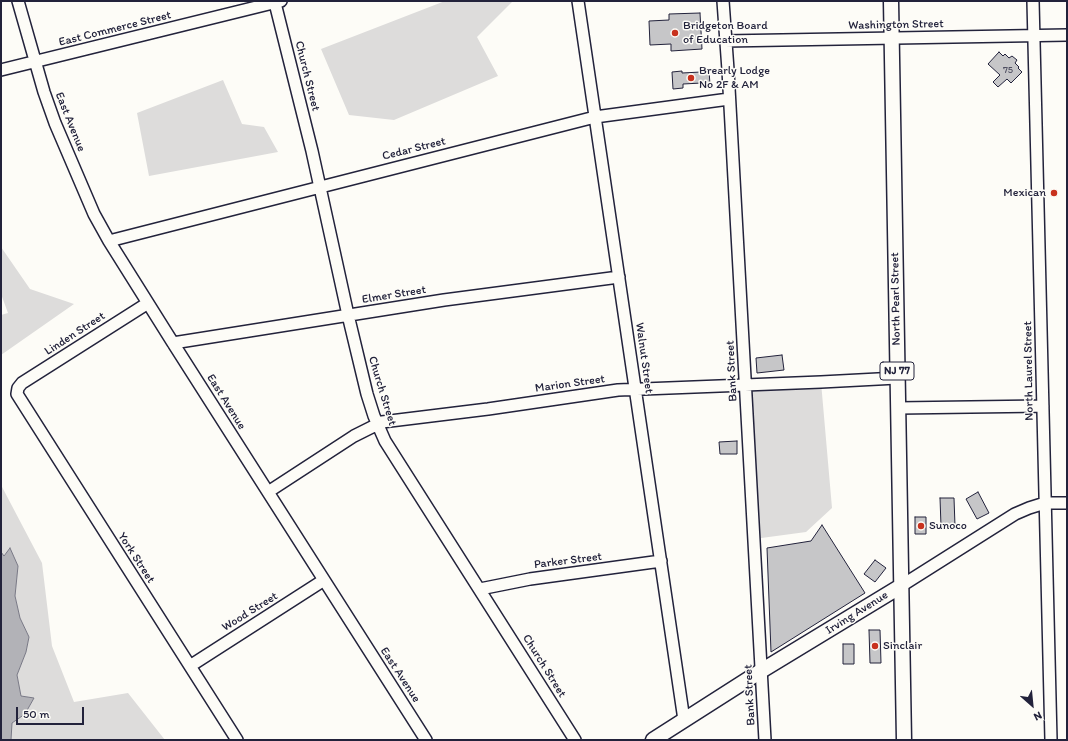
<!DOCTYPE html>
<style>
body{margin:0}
#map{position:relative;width:1068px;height:741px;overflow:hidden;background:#fdfcf7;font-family:Itim,sans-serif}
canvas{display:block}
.frame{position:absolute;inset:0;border:2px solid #22223b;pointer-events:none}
.north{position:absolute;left:1012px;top:685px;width:40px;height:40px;-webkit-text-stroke:3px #fdfcf7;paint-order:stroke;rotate:153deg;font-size:11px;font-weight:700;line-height:16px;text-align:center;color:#22223b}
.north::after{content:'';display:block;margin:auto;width:14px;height:18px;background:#22223b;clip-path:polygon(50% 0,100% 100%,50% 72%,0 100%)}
.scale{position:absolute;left:16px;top:707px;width:68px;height:18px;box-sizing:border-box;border:2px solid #22223b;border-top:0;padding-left:5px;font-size:12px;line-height:14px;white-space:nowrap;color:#22223b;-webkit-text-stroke:3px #fdfcf7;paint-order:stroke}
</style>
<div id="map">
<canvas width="1068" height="741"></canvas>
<div class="frame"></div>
<div class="north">N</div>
<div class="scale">50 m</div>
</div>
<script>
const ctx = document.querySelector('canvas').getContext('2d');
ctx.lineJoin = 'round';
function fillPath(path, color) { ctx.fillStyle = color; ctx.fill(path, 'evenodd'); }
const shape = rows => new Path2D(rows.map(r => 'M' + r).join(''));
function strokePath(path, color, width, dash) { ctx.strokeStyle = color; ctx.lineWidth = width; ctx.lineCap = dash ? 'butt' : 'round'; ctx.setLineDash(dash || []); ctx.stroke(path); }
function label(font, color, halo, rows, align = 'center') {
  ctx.font = font + ' Itim,sans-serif'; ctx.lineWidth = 3; ctx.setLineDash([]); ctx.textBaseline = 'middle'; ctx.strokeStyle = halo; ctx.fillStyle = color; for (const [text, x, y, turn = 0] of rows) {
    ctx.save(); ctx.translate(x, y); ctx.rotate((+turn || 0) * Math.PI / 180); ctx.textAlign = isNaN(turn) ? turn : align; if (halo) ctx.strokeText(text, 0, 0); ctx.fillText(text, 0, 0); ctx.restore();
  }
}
fillPath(shape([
 [445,1,513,1,477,37,498,76,394,120,349,115,321,49],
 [223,80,242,124,264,127,278,152,149,176,137,113],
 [1,247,30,289,74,304,1,355,1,315,8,313,1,294],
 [821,382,832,508,806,532,754,539,746,384],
 [1,485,42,563,52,646,74,702,128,693,165,740,11,740,12,723,25,714,34,698,21,696,17,675,26,652,29,637,20,618,15,596,18,566,10,549,3,556,1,552]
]), '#dddcdb');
const water = shape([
 [10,548,18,566,15,596,20,618,29,637,26,652,17,675,21,696,34,698,25,714,12,723,11,740,1,740,1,552,4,556,10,548]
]);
fillPath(water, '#b2b2b7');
strokePath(water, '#787885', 1);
const building = shape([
 [700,13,702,49,671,51,671,44,650,45,649,21,669,20,669,14,700,13],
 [999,52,1003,56,1005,54,1009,58,1012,56,1017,60,1015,63,1019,67,1018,68,1022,72,1011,83,1007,79,998,87,993,82,1000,75,988,64,999,52],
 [701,70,709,70,710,85,702,85,702,83,683,84,683,88,673,89,672,72,682,71,682,73,701,72,701,70],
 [782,355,784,370,757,373,756,358,782,355],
 [737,441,737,454,720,454,719,442,737,441],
 [978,492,989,513,977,519,966,499,978,492],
 [940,498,954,498,955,526,941,526,940,498],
 [915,517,926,517,926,534,915,534,915,517],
 [822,525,865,593,771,652,767,548,811,541,822,525],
 [875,560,886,568,875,582,864,574,875,560],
 [869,630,880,630,881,663,870,663,869,630],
 [843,644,854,644,854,664,843,664,843,644]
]);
fillPath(building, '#c6c6c8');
strokePath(building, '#22223b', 1);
const minor = shape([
 [18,1,44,92,55,123,94,214,109,241,173,343,426,740],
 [578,1,684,720],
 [723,1,728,70,765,740],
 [1033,1,1051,740],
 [275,3,312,151,348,315,367,394,374,416,385,441,575,740],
 [725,41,1067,35],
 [1,70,281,1],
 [109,241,595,117,729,99],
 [148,303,22,383,18,388,17,394,237,740],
 [173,343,444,300,619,277],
 [898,408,1043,406],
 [268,492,354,436,382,422,488,409,618,390,821,382,897,378],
 [901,586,1015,514,1029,508,1045,503,1067,503],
 [480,589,530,579,661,561],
 [190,666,324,580]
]);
const major = shape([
 [891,1,904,740],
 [653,740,761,671,901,586]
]);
strokePath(minor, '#22223b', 14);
strokePath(major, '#22223b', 17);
strokePath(minor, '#fdfcf7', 11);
strokePath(major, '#fdfcf7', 14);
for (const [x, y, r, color] of [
 [675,33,4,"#c8321e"],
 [691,78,4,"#c8321e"],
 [1054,193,4,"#c8321e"],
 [921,526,4,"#c8321e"],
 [875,646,4,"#c8321e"]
]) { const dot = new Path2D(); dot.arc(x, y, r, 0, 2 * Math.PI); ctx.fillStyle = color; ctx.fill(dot); strokePath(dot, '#fdfcf7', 1.5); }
label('10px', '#4b4b5e', null, [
 ["75",1008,70]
]);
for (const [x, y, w] of [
 [897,371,34]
]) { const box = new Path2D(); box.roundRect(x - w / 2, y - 9, w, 18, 3); ctx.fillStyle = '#fdfcf7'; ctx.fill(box); strokePath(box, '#22223b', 1); }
label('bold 11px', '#22223b', null, [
 ["NJ 77",897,371]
]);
label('12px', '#22223b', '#fdfcf7', [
 ["Washington Street",896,25,-1],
 ["East Commerce Street",115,29,-14],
 ["Church Street",307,76,76],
 ["East Avenue",70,122,68],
 ["Cedar Street",414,149,-14],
 ["Elmer Street",394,295,-9],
 ["North Pearl Street",896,299,-91],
 ["Linden Street",75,334,-33],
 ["Walnut Street",644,358,82],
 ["Bank Street",732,371,-93],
 ["North Laurel Street",1029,371,-91],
 ["Marion Street",570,384,-8],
 ["Church Street",382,391,73],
 ["East Avenue",226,402,58],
 ["York Street",136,558,57],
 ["Parker Street",568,561,-7],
 ["Wood Street",250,612,-32],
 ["Irving Avenue",857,613,-32],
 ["Church Street",544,666,58],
 ["East Avenue",400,675,57],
 ["Bank Street",750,695,-93]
]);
label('12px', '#22223b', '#fdfcf7', [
 ["Bridgeton Board",683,26],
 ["of Education",683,40],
 ["Brearly Lodge",699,71],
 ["No 2F & AM",699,85],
 ["Mexican",1046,193,"right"],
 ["Sunoco",929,526],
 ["Sinclair",883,646]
], 'left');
</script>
